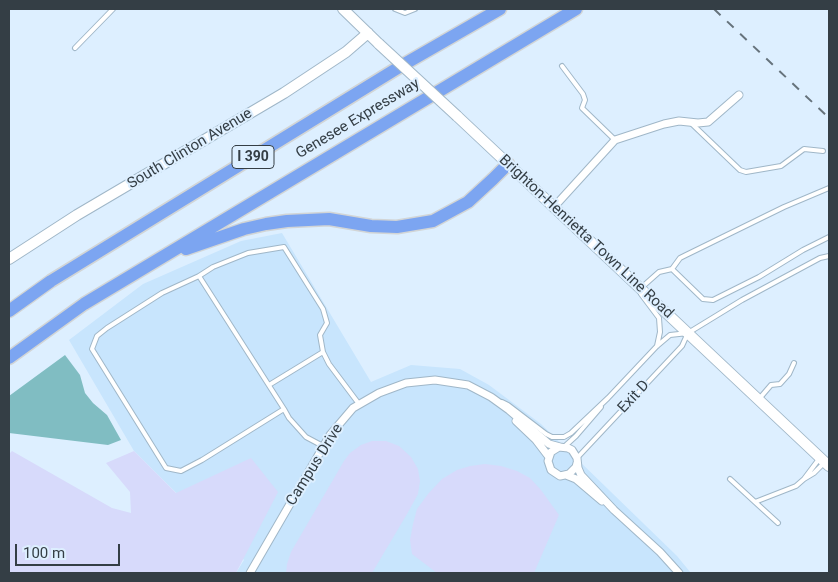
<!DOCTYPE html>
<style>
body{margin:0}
#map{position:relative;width:838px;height:582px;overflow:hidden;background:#ddefff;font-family:Roboto,sans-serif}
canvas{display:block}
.frame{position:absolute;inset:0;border:10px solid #343e45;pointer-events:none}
.scale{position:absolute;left:15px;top:544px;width:105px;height:22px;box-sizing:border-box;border:2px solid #343e45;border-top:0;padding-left:6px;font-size:15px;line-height:18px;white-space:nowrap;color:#343e45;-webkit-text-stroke:4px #ddefff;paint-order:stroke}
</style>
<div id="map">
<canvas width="838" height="582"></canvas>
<div class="frame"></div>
<div class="scale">100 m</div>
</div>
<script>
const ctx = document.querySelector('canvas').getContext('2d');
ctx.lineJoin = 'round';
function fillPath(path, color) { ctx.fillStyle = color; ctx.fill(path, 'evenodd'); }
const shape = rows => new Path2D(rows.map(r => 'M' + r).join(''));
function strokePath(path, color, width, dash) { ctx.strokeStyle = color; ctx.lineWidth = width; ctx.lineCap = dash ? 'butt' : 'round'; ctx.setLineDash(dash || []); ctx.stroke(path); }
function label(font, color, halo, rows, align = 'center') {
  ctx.font = font + ' Roboto,sans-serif'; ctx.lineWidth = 4; ctx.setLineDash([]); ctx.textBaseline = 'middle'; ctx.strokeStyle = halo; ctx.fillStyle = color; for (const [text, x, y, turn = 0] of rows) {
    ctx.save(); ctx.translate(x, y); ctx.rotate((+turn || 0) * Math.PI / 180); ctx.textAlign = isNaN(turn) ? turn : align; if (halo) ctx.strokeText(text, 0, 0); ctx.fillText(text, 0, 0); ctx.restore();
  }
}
fillPath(shape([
 [282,233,371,382,411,365,460,369,489,385,541,424,677,556,691,573,236,573,244,560,134,451,69,340,143,284,241,241]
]), '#c8e5fd');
fillPath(shape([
 [372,441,386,441,399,446,411,457,418,469,420,481,418,494,407,514,372,573,286,573,287,564,291,552,344,461,350,453,361,445],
 [12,451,112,508,131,513,130,492,106,463,134,451,176,493,251,458,278,492,236,573,9,573,9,454],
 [485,464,501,466,517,471,530,478,541,490,559,515,534,573,437,573,412,554,410,540,413,524,417,509,428,494,442,479,457,470,470,466]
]), '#d7dafb');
fillPath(shape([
 [65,355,80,375,85,393,93,403,107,415,121,440,108,445,9,433,9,396]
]), '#80bdc2');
const lane = shape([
 [395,9,405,13,415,9],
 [75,48,113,9],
 [562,66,583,94,585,100,582,108,615,140],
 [691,123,740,170,746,172,781,166,804,149,823,151],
 [672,269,703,299,713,300,759,277,803,250,829,237],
 [199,276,213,267,248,253,284,247,323,309,327,323,320,335,323,352,329,364,359,404],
 [641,288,659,272,672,269,680,258,686,255,784,207,829,188],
 [641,294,659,318,660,332,657,346],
 [269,385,323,352],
 [759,399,771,385,780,384,789,374,794,363],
 [502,402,508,405,546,434,552,437,564,437,571,433,608,398,657,346,670,335,688,333,742,300,820,258,829,256],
 [284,409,202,460,181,471,166,468,92,349,97,336,107,328,162,293,199,276,284,409,289,418,306,437,323,446],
 [565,446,576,436,601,407],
 [577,458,682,346,687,335],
 [819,459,804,479,814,473,824,463],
 [730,479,755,502,796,486,804,479],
 [755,502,778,523]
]);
const street = shape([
 [554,207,615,140,664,124,679,121,698,123,708,122,739,95],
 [516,421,536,440,549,457],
 [577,463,576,467,569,474,560,476,551,470,548,461,551,452,559,447,568,448,572,450,577,458,578,468,581,475,614,510,660,552,679,573],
 [566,475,576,479,602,501],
 [250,573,330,435,353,408,379,393,406,383,435,380,468,385,491,397,509,410,549,444,560,447]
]);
const secondary = shape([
 [343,9,379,44],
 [457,116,829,466],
 [9,259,77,215,284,93,346,52,368,33]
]);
const highway = shape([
 [186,249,244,229,266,224,287,221,329,219,371,226,397,227,433,221,468,202,493,179,508,164],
 [9,311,51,281,401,66,500,9],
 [9,358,84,304,576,9]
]);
strokePath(lane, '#a0b7c8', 6);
strokePath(street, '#a0b7c8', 9);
strokePath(secondary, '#a0b7c8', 12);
strokePath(highway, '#d2d5d6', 15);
strokePath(lane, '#fff', 4);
strokePath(street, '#fff', 7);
strokePath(secondary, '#fff', 10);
strokePath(highway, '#7ca5f1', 12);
strokePath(shape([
 [714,9,829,118]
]), '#66737c', 2, [9, 9]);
const secondaryBridge = shape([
 [379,44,457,116]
]);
strokePath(secondaryBridge, '#a0b7c8', 12, []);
strokePath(secondaryBridge, '#fff', 10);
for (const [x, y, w] of [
 [253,157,42]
]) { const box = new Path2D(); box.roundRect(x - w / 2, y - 11.5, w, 23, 4); ctx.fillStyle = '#ddefff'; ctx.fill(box); strokePath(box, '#343e45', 1); }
label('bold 14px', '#343e45', null, [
 ["I 390",253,157]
]);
label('15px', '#343e45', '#ddefff', [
 ["Genesee Expressway",358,119,-31],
 ["South Clinton Avenue",190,149,-31],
 ["Brighton-Henrietta Town Line Road",586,237,43],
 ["Exit D",634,397,-47],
 ["Campus Drive",315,465,-58]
]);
</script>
